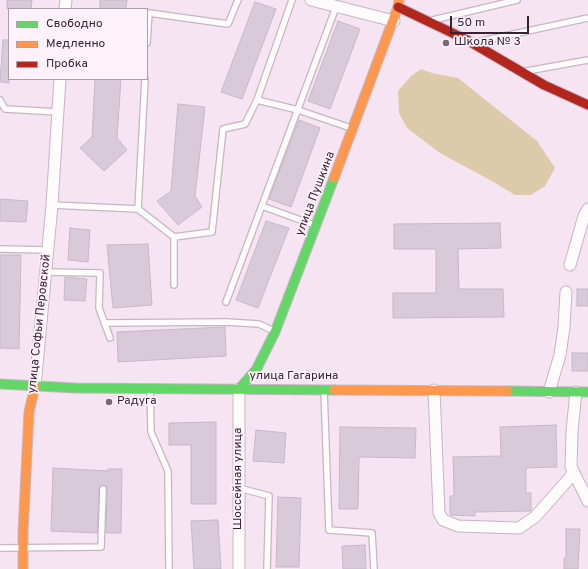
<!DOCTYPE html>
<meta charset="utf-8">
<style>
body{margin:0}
#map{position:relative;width:588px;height:569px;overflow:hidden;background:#f6e4f2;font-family:Overpass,sans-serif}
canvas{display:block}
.legend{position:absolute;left:8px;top:8px;width:140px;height:72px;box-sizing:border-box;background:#fdf1fa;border:1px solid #ae9faa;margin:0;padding:5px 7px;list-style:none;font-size:12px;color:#382333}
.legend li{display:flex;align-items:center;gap:8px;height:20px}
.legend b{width:20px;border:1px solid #ae9faa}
.scale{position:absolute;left:450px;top:16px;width:79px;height:18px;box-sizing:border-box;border:2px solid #382333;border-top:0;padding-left:5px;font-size:12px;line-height:14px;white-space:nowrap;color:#382333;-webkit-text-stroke:3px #fdf1fa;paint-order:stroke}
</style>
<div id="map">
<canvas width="588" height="569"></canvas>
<ul class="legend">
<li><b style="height:5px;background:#63d668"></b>Свободно</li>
<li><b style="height:5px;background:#ff974d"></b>Медленно</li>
<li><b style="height:5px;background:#b3261e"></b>Пробка</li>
</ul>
<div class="scale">50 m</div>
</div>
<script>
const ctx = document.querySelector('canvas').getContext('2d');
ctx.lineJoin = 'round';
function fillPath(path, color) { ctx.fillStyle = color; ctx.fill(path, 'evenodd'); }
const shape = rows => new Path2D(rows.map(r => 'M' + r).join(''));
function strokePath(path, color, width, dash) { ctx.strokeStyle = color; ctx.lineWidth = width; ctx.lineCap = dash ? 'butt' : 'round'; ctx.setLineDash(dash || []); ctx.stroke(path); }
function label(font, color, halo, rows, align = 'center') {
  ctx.font = font + ' Overpass,sans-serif'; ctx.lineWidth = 3.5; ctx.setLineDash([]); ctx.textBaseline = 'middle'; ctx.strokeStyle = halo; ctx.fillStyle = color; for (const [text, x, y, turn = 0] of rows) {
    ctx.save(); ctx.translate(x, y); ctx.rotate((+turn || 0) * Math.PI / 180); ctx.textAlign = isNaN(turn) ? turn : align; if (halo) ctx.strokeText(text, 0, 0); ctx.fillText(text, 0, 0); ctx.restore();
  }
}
fillPath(shape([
 [421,69,432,73,458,78,537,141,555,168,545,186,531,195,515,195,490,180,440,153,407,128,399,113,398,91,411,76]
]), '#ddcaaa');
const building = shape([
 [7,0,32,0,31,9,7,9,7,0],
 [100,0,127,0,126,9,100,9,100,0],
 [255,2,276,9,242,99,221,92,255,2],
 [338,21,360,29,330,109,308,101,338,21],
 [3,40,9,40,9,83,0,82,3,40],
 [95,79,121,79,117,138,127,150,104,171,80,148,92,137,95,79],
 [178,104,205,107,195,196,202,207,178,225,157,201,171,191,178,104],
 [299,120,320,128,291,207,269,199,299,120],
 [0,199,28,201,26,222,0,221,0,199],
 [266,221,289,228,258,308,236,300,266,221],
 [500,223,501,248,458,249,459,289,503,289,504,317,393,318,393,293,436,293,436,249,394,249,394,224,500,223],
 [70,228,90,230,88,262,68,260,70,228],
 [148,244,152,305,113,308,107,245,148,244],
 [0,255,21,255,19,349,0,348,0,255],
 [65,277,87,279,85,301,64,300,65,277],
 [577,289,588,289,588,306,577,306,577,289],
 [225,327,226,356,118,362,117,332,225,327],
 [572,353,588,353,588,371,572,371,572,353],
 [216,422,216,504,191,504,191,445,169,445,169,423,216,422],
 [556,425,557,467,526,468,526,493,531,493,531,511,475,512,475,516,450,515,450,496,454,496,453,457,501,456,500,427,556,425],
 [340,427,416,428,415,458,359,457,358,509,339,509,340,427],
 [256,430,286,433,284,463,253,461,256,430],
 [53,468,108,471,108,469,122,469,121,533,106,533,107,489,106,486,103,485,100,486,99,489,97,533,51,531,53,468],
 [278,497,301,498,299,567,276,567,278,497],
 [216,520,218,520,221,569,194,569,191,521,216,520],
 [566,529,580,529,578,569,564,569,564,558,566,558,566,529],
 [365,545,366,569,343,569,342,546,365,545]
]);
fillPath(building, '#d9cada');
strokePath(building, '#c7b8c8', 1);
const lane = shape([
 [433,20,517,0],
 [477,42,588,18],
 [147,43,149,13,228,24,238,0],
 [527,71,588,60],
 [0,100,5,109,58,112],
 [257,100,292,0],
 [52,205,138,209,145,79],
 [262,206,314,225],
 [138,209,174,237,174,285],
 [174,237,212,232,223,129,245,124,257,100,298,110,351,128],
 [0,249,48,250],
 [46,272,100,273,99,308,110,338],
 [226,302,336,7],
 [104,323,226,322,259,324,274,331],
 [150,389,151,432,168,471,169,569],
 [324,390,329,530,372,533,374,569],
 [239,488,269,496,267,569],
 [0,548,101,547,103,489]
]);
const street = shape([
 [311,0,394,21],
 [65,9,66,0],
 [570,265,584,216,588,209],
 [35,386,52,205,60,79],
 [434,390,439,513,443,520,458,526,519,528,535,517,574,473],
 [549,392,560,355,564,327,566,292],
 [576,392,572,431,571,467,588,501],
 [239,569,239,389]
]);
const fast = shape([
 [0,384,75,388,334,390],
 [239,389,256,370,275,332,334,178],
 [508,391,588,392]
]);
const slow = shape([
 [334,178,398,7,399,0],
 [334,390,508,391],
 [23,569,23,533,29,412,35,386]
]);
const jam = shape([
 [398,7,467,40,544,85,588,105]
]);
strokePath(lane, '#c7b5c3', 8);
strokePath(street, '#c7b5c3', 13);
strokePath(fast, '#c7b5c3', 11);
strokePath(slow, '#c7b5c3', 11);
strokePath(jam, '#c7b5c3', 11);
strokePath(lane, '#fefbfd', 5.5);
strokePath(street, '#fefbfd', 11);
strokePath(fast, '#63d668', 9);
strokePath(slow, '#ff974d', 9);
strokePath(jam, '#b3261e', 9);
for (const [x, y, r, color] of [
 [446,43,4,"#7a6776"],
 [109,402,4,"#7a6776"]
]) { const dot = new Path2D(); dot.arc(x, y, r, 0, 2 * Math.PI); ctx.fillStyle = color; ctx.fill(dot); strokePath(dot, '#fdf1fa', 1.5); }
label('12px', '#382333', '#fdf1fa', [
 ["Школа № 3",454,43],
 ["Радуга",117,402]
], 'left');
label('12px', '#382333', '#fdf1fa', [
 ["улица Пушкина",316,194,-69],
 ["улица Софьи Перовской",40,324,-84],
 ["улица Гагарина",294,377],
 ["Шоссейная улица",239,479,-90]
]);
</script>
